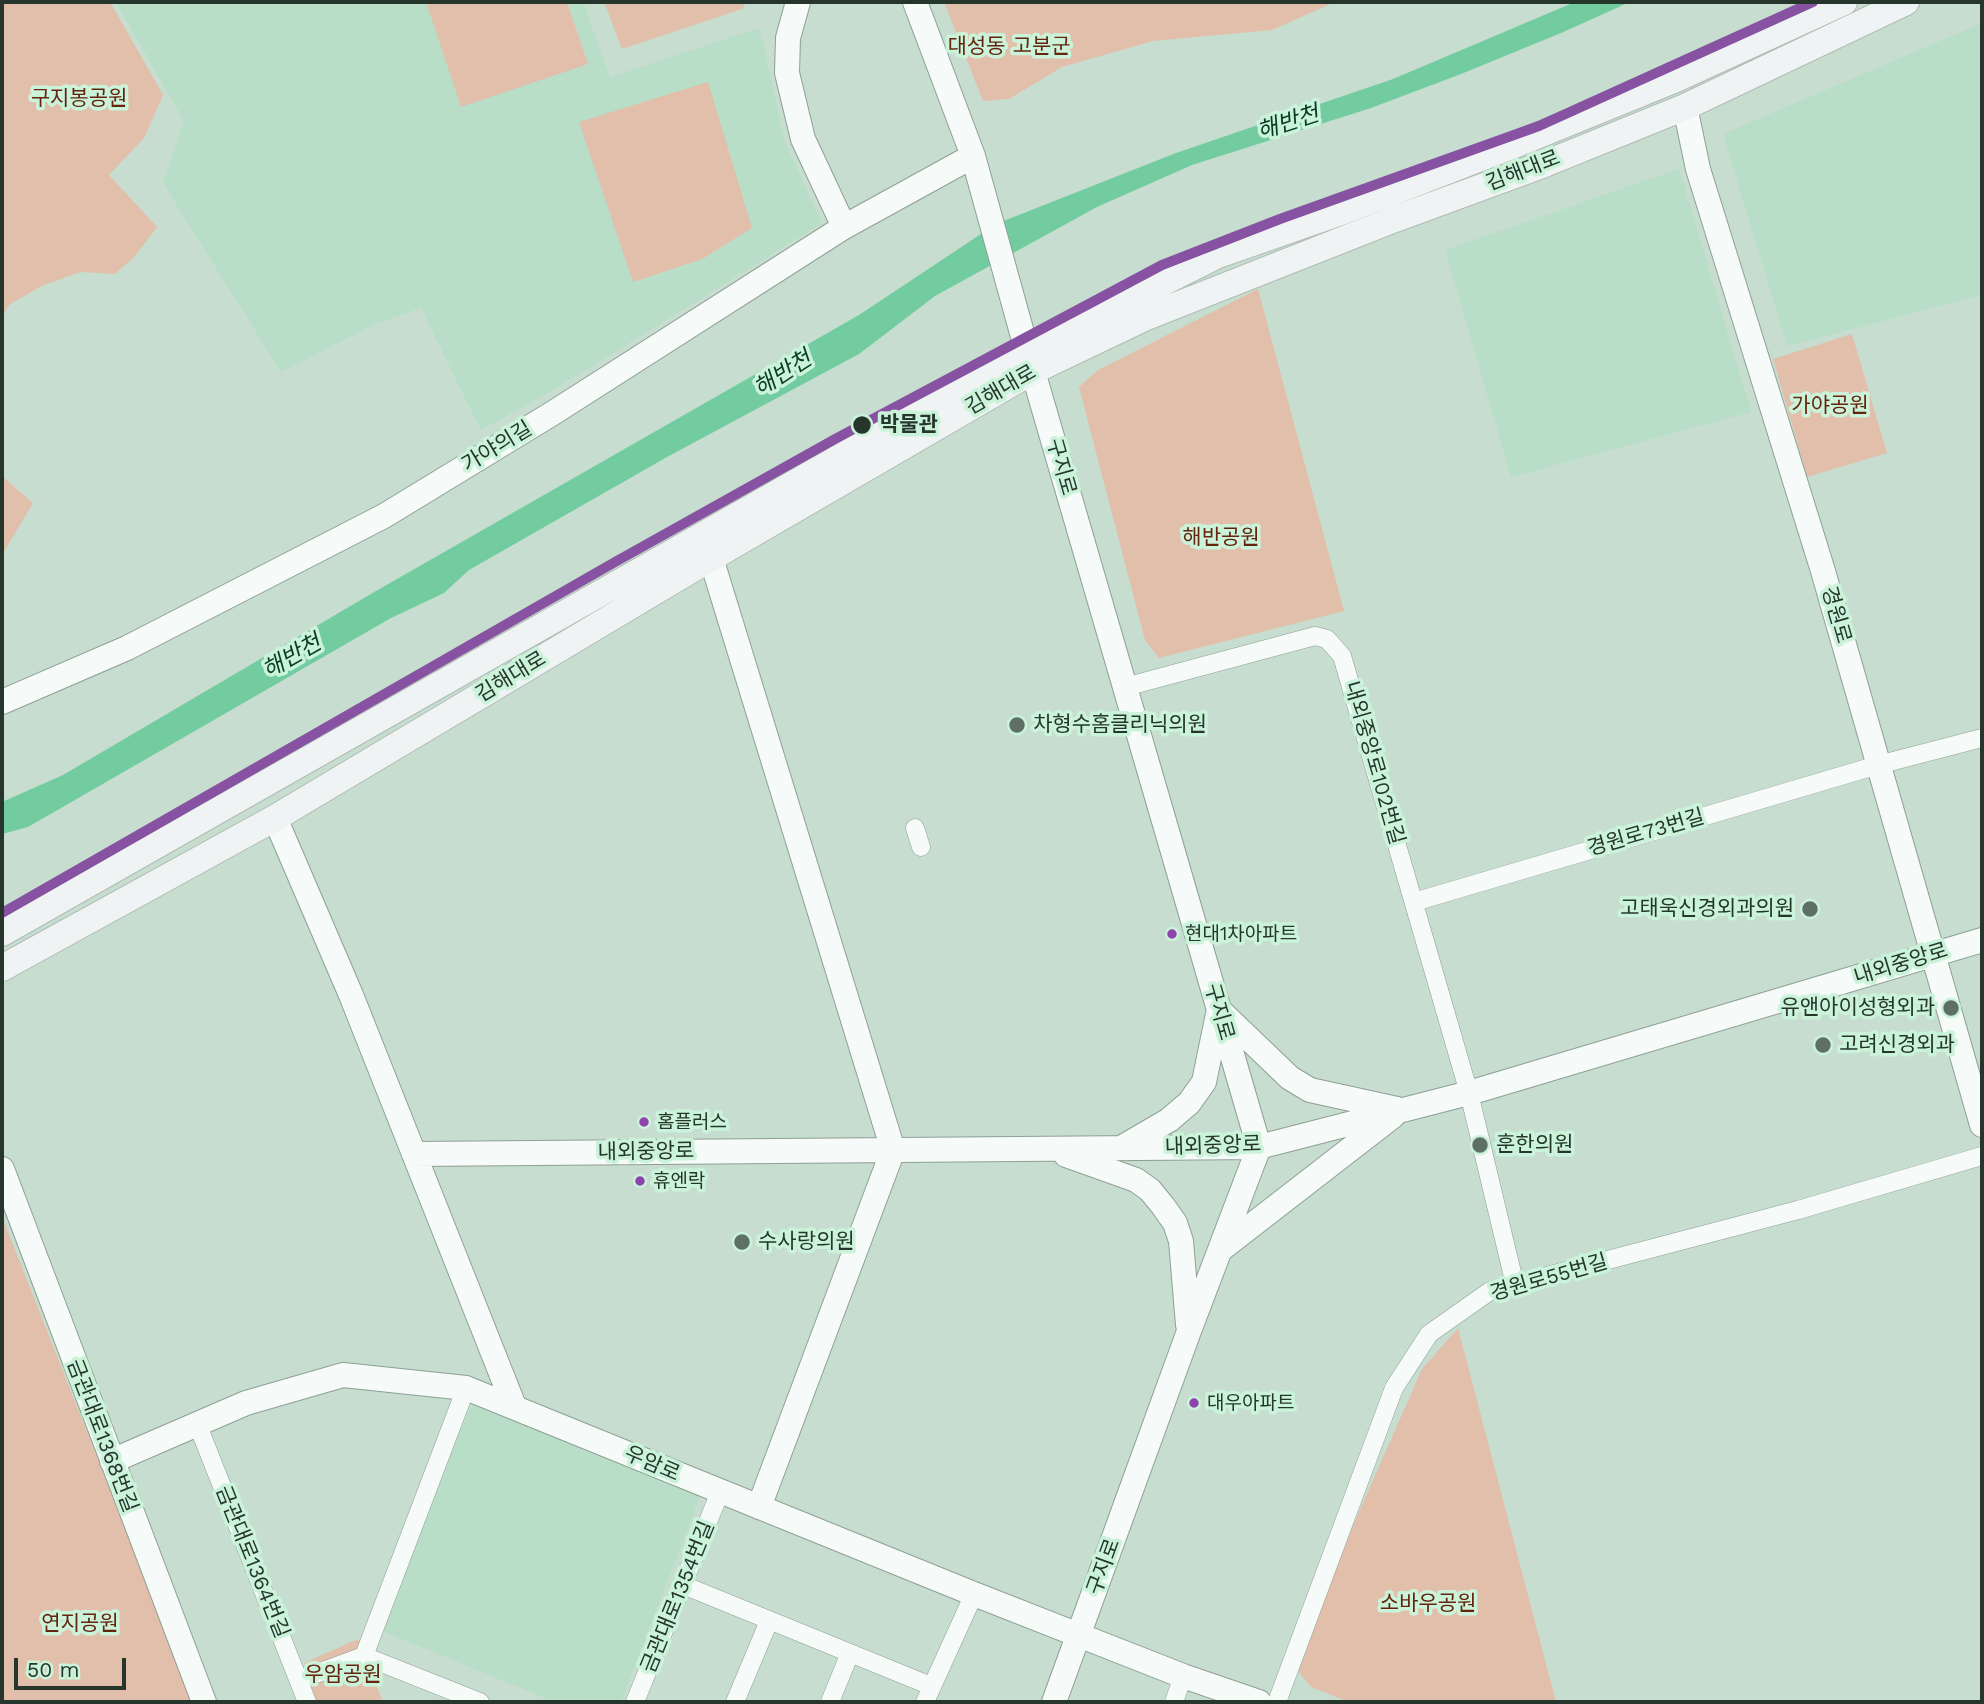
<!DOCTYPE html>
<meta charset="utf-8">
<style>
body{margin:0}
#map{position:relative;width:1984px;height:1704px;overflow:hidden;background:#c6ddcf;font-family:"Work Sans",sans-serif}
canvas{display:block}
.frame{position:absolute;inset:0;border:4px solid #26362c;pointer-events:none}
.scale{position:absolute;left:14px;top:1658px;width:112px;height:32px;box-sizing:border-box;border:4px solid #26362c;border-top:0;padding-left:9px;font-size:21px;line-height:24px;white-space:nowrap;color:#26362c;-webkit-text-stroke:5px #caf3da;paint-order:stroke}
</style>
<div id="map">
<canvas width="1984" height="1704"></canvas>
<div class="frame"></div>
<div class="scale">50 m</div>
</div>
<script>
const ctx = document.querySelector('canvas').getContext('2d');
ctx.lineJoin = 'round';
function fillPath(path, color) { ctx.fillStyle = color; ctx.fill(path, 'evenodd'); }
const shape = rows => new Path2D(rows.map(r => 'M' + r).join(''));
function strokePath(path, color, width, dash) { ctx.strokeStyle = color; ctx.lineWidth = width; ctx.lineCap = dash ? 'butt' : 'round'; ctx.setLineDash(dash || []); ctx.stroke(path); }
function label(font, color, halo, rows, align = 'center') {
  ctx.font = font + ' "Work Sans","Noto Sans KR",sans-serif'; ctx.lineWidth = 7; ctx.setLineDash([]); ctx.textBaseline = 'middle'; ctx.strokeStyle = halo; ctx.fillStyle = color; for (const [text, x, y, turn = 0] of rows) {
    ctx.save(); ctx.translate(x, y); ctx.rotate((+turn || 0) * Math.PI / 180); ctx.textAlign = isNaN(turn) ? turn : align; if (halo) ctx.strokeText(text, 0, 0); ctx.fillText(text, 0, 0); ctx.restore();
  }
}
fillPath(shape([
 [116,2,583,2,610,77,760,28,784,141,822,223,560,386,481,430,421,308,375,324,281,372,163,183,184,121],
 [1982,23,1982,295,1787,346,1723,134],
 [1679,169,1751,412,1511,477,1445,250],
 [473,1403,703,1488,621,1702,555,1702,370,1626]
]), '#b8dec7');
fillPath(shape([
 [2,2,110,2,163,95,144,138,109,175,157,227,135,256,115,274,80,272,42,286,10,304,2,316],
 [426,2,567,2,588,64,461,107],
 [604,2,746,2,742,9,622,49],
 [944,2,1335,2,1272,30,1153,41,1062,67,1009,99,983,101],
 [708,82,752,228,702,259,633,282,579,122],
 [1258,289,1344,611,1159,658,1145,640,1079,387,1098,370],
 [1852,334,1887,453,1807,477,1773,359],
 [2,476,33,503,2,555],
 [2,1217,194,1702,2,1702],
 [1458,1328,1556,1702,1349,1702,1311,1687,1292,1664,1422,1369],
 [358,1639,383,1702,316,1702,304,1663]
]), '#e2bfab');
fillPath(shape([
 [1575,2,1630,2,1561,33,1461,74,1371,108,1192,165,1097,207,935,296,859,354,667,457,469,570,444,593,391,618,28,827,2,834,2,802,63,775,376,591,859,315,996,224,1176,153,1393,79]
]), '#73cc9f');
const street = shape([
 [1125,687,1315,636,1327,639,1342,656,1469,1093,1515,1285],
 [915,828,921,847],
 [1414,902,1878,765,1982,738],
 [197,1423,307,1702],
 [683,1585,931,1686],
 [364,1656,466,1388],
 [299,1680,364,1656,480,1702],
 [635,1702,720,1492],
 [735,1702,769,1621],
 [830,1702,850,1653],
 [925,1702,974,1594],
 [1174,1702,1183,1676],
 [1277,1702,1394,1388,1429,1334,1490,1291,1798,1210,1982,1156]
]);
const secondary = shape([
 [798,2,788,38,787,73,803,139,844,227],
 [915,2,973,156,1027,351,1259,1147,1189,1331,1054,1702],
 [1685,107,1698,169,1823,571,1982,1125],
 [711,558,893,1150,759,1507],
 [2,702,127,648,384,516,553,413,844,227,973,156],
 [275,818,351,995,514,1406],
 [1220,1011,1290,1078,1310,1090,1397,1109],
 [1121,1148,1169,1120,1189,1103,1204,1082,1218,1014],
 [414,1154,1259,1147,1469,1093,1982,940],
 [1066,1155,1136,1180,1150,1190,1163,1206,1175,1223,1181,1241,1188,1325],
 [2,1169,204,1702],
 [1220,1250,1393,1116],
 [112,1461,246,1403,343,1375,466,1388,974,1594,1183,1676,1259,1702]
]);
const primary = shape([
 [2,933,1027,351,1218,255,1344,211,1512,146,1676,79,1844,2],
 [2,968,275,818,711,558,1033,371,1144,318,1395,219,1542,165,1685,107,1906,2]
]);
strokePath(street, '#8ea095', 19);
strokePath(secondary, '#8ea095', 26);
strokePath(primary, '#b0bcb4', 28);
strokePath(street, '#f6faf8', 18);
strokePath(secondary, '#f6faf8', 24);
strokePath(primary, '#eff3f4', 26);
strokePath(shape([
 [2,913,615,562,835,439,1162,265,1280,219,1539,126,1813,2]
]), '#8652a1', 10);
for (const [x, y, r, color] of [
 [862,425,10,"#26362c"],
 [1017,725,9,"#5e7065"],
 [1810,909,9,"#5e7065"],
 [1172,934,6,"#8e44ad"],
 [1951,1008,9,"#5e7065"],
 [1823,1045,9,"#5e7065"],
 [644,1122,6,"#8e44ad"],
 [1480,1145,9,"#5e7065"],
 [640,1181,6,"#8e44ad"],
 [742,1242,9,"#5e7065"],
 [1194,1403,6,"#8e44ad"]
]) { const dot = new Path2D(); dot.arc(x, y, r, 0, 2 * Math.PI); ctx.fillStyle = color; ctx.fill(dot); strokePath(dot, '#caf3da', 2.5); }
label('19px', '#26362c', '#caf3da', [
 ["현대1차아파트",1185,934],
 ["홈플러스",657,1122],
 ["휴엔락",653,1181],
 ["대우아파트",1207,1403]
], 'left');
label('21px', '#65240d', '#caf3da', [
 ["대성동 고분군",1009,47],
 ["구지봉공원",79,99],
 ["가야공원",1830,406],
 ["해반공원",1221,538],
 ["소바우공원",1428,1604],
 ["연지공원",80,1624],
 ["우암공원",343,1675]
]);
label('21px', '#26362c', '#caf3da', [
 ["김해대로",1523,171,-21],
 ["김해대로",1001,390,-30],
 ["가야의길",497,447,-31],
 ["구지로",1061,467,74],
 ["경원로",1836,615,74],
 ["김해대로",511,677,-31],
 ["내외중앙로102번길",1374,763,74],
 ["경원로73번길",1646,833,-16],
 ["내외중앙로",1901,964,-17],
 ["구지로",1219,1012,74],
 ["내외중앙로",1213,1146,-2],
 ["내외중앙로",646,1152,-1],
 ["경원로55번길",1549,1278,-16],
 ["금관대로1368번길",102,1436,69],
 ["우암로",652,1464,23],
 ["금관대로1364번길",252,1562,68],
 ["구지로",1104,1567,-70],
 ["금관대로1354번길",678,1597,-68]
]);
label('bold 21px', '#26362c', '#caf3da', [
 ["박물관",880,425]
], 'left');
label('21px', '#26362c', '#caf3da', [
 ["차형수홈클리닉의원",1033,725],
 ["고태욱신경외과의원",1794,909,"right"],
 ["유앤아이성형외과",1935,1008,"right"],
 ["고려신경외과",1839,1045],
 ["훈한의원",1496,1145],
 ["수사랑의원",758,1242]
], 'left');
label('italic 23px', '#093c25', '#caf3da', [
 ["해반천",1288,123,-18],
 ["해반천",783,374,-33],
 ["해반천",292,657,-30]
]);
</script>
